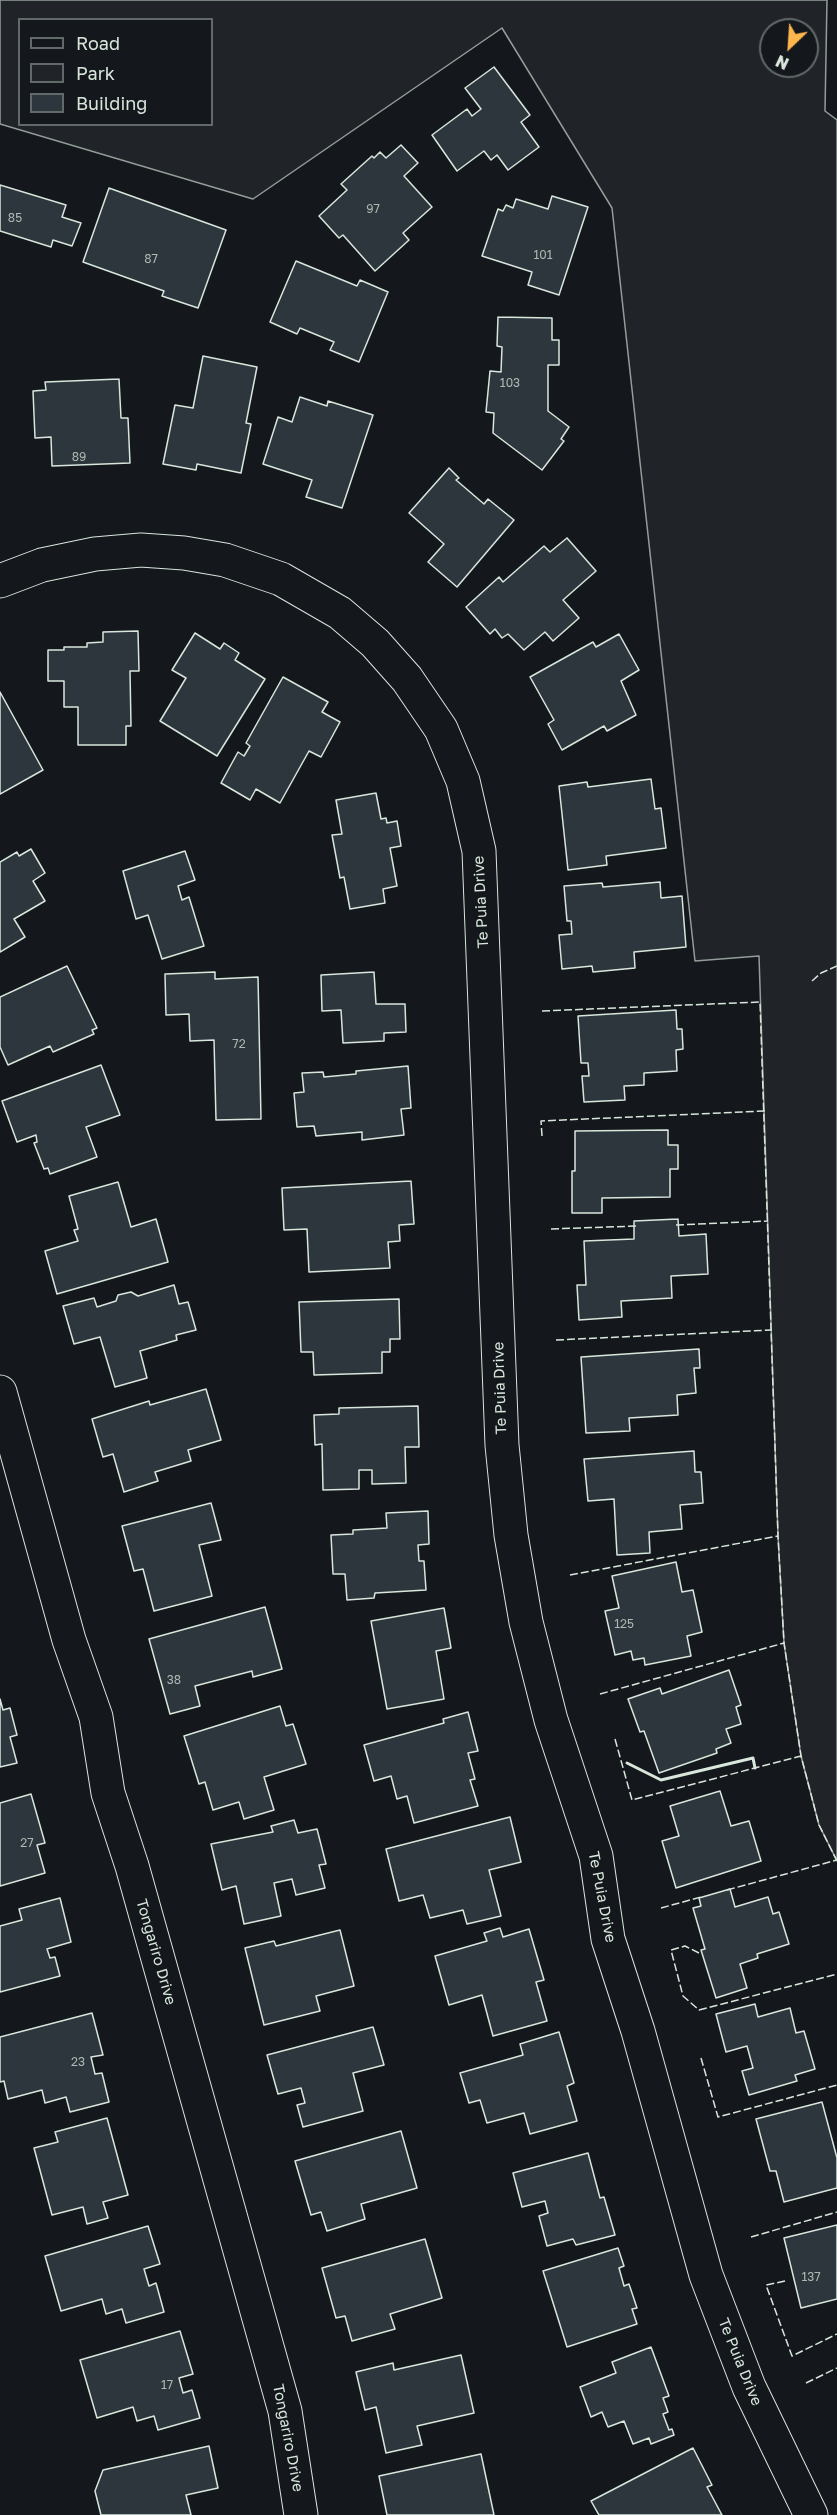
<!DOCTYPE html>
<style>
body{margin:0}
#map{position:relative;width:837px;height:2515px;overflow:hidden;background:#14181c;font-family:"Golos Text",sans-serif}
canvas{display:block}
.legend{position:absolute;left:18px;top:18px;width:195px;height:108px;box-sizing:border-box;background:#14181c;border:2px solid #626a69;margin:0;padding:8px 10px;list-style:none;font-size:18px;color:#d8e6dc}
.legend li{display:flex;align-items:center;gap:12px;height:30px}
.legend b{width:30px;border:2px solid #626a69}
.north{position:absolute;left:759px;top:18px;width:60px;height:60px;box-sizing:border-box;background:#14181c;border:2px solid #626a69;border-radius:50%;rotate:205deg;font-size:16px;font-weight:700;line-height:24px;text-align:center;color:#d8e6dc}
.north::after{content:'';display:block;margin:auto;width:21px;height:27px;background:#ffb74d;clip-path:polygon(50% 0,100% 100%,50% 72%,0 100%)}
</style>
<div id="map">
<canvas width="837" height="2515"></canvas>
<ul class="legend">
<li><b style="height:8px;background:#14181c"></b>Road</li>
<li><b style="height:16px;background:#202428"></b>Park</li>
<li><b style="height:16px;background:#2c363c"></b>Building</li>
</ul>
<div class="north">N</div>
</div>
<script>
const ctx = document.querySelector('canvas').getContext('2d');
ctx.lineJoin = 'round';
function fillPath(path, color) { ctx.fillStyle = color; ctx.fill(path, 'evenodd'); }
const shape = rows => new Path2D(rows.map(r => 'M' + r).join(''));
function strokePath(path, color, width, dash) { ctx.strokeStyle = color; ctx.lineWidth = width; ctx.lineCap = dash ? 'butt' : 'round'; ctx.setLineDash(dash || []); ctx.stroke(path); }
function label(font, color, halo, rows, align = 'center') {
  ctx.font = font + ' "Golos Text",sans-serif'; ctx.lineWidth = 4.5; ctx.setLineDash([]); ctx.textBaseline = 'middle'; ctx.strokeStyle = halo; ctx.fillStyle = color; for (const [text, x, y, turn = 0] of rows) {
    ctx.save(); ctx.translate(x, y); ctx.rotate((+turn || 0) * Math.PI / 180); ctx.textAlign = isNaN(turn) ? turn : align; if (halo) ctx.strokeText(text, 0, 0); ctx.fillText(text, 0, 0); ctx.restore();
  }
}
const green = shape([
 [0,0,827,0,825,111,837,120,837,1861,819,1825,801,1756,784,1643,778,1536,759,956,695,961,612,208,502,28,253,199,0,124,0,0],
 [20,20,212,20,212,124,20,124,20,20],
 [771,30,807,30,807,66,771,66,771,30]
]);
fillPath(green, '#202428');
strokePath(green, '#939e99', 1.5);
const building = shape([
 [494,67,530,115,521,122,539,147,508,170,497,155,491,160,484,151,457,171,432,135,467,109,472,116,481,109,465,88,494,67],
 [401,145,418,163,404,176,432,207,403,233,409,240,375,271,343,235,339,238,319,216,347,190,341,184,372,156,374,158,380,152,386,158,401,145],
 [0,185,66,205,62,217,81,223,72,246,53,240,51,247,0,231,0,185],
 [109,188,226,230,198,308,162,296,164,291,83,262,109,188],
 [552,196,588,207,559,295,528,285,532,272,482,256,498,209,503,211,506,205,513,208,516,199,548,209,552,196],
 [296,261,357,286,360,280,388,292,359,362,330,350,334,342,300,328,297,334,270,322,296,261],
 [498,317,552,318,552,340,559,340,559,365,548,365,548,411,569,427,561,439,564,441,542,470,493,433,494,413,486,412,490,371,501,372,502,347,497,346,498,317],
 [203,356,257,367,246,423,251,424,241,473,197,464,196,470,163,464,175,405,193,408,203,356],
 [119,379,121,418,128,418,130,463,52,466,51,437,35,438,33,391,46,390,45,382,119,379],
 [300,397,327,406,328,401,373,415,342,508,306,497,312,480,263,464,278,417,292,422,300,397],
 [449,468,459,478,456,480,484,504,488,499,514,520,457,587,428,562,444,544,409,513,449,468],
 [567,538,596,571,563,600,579,618,553,641,545,632,524,650,508,634,502,638,495,629,490,634,466,607,499,577,503,582,544,546,550,552,567,538],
 [138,631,139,671,130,671,131,726,126,726,126,745,78,745,78,707,64,707,64,681,48,681,48,650,64,650,64,647,87,647,87,643,103,642,103,632,138,631],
 [195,633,220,649,224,643,239,653,235,660,265,679,217,756,160,721,186,678,172,670,195,633],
 [619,634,639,670,621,681,636,715,607,731,604,726,562,750,548,724,554,720,530,677,593,642,596,647,619,634],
 [283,677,328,702,322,712,340,722,321,757,309,751,280,803,256,789,250,800,221,783,238,752,244,756,250,746,246,743,283,677],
 [0,692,43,770,0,794,0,692],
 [651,779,655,809,661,808,666,848,606,856,607,865,568,870,559,786,587,782,588,787,651,779],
 [376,793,381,819,386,818,387,823,397,821,401,846,390,848,397,886,383,889,385,903,350,909,344,877,340,878,332,835,342,834,336,800,376,793],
 [31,849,45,873,33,881,45,901,14,919,25,937,0,952,0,862,17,852,19,856,31,849],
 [185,851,195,880,178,886,182,900,189,897,204,946,162,959,148,915,136,919,123,871,185,851],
 [660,882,661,898,682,896,686,947,634,952,635,968,593,972,592,966,562,969,559,935,572,934,571,921,567,921,564,886,602,883,603,887,660,882],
 [67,966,97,1028,92,1030,94,1034,53,1052,50,1046,8,1065,0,1047,0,997,67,966],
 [215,972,215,979,258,977,261,1119,216,1120,214,1040,190,1041,189,1014,166,1015,165,974,215,972],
 [374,972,376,1004,405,1004,406,1032,384,1033,384,1041,343,1043,341,1010,322,1011,321,975,374,972],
 [676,1010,677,1029,682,1029,683,1049,676,1050,677,1071,644,1073,644,1085,624,1086,625,1100,584,1102,582,1076,589,1076,588,1063,581,1063,578,1016,676,1010],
 [101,1065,120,1115,86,1127,97,1157,50,1174,48,1168,44,1169,34,1143,37,1142,36,1135,17,1142,2,1101,101,1065],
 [408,1066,411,1108,401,1109,404,1135,362,1140,362,1132,316,1136,314,1126,297,1127,294,1093,304,1092,302,1073,323,1072,324,1077,356,1074,356,1071,408,1066],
 [668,1130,668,1145,678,1145,678,1169,670,1169,670,1197,602,1198,602,1213,572,1213,572,1171,575,1171,575,1131,668,1130],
 [411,1181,414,1224,399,1225,400,1241,388,1242,390,1268,309,1272,307,1229,284,1230,282,1188,411,1181],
 [118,1182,131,1227,156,1219,168,1262,57,1294,45,1251,78,1241,74,1230,78,1229,69,1196,118,1182],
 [678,1219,679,1236,706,1234,708,1274,671,1276,672,1298,621,1301,622,1317,579,1320,577,1285,586,1285,584,1241,634,1239,634,1221,678,1219],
 [174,1285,179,1304,188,1302,196,1330,176,1335,177,1340,140,1351,147,1378,115,1387,100,1337,74,1344,63,1306,94,1298,97,1307,116,1301,118,1295,131,1292,138,1296,174,1285],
 [399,1299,400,1339,390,1339,390,1352,382,1352,382,1373,314,1375,313,1352,301,1352,299,1302,399,1299],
 [699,1349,700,1368,694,1368,696,1393,677,1395,678,1415,629,1418,630,1431,586,1433,581,1357,699,1349],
 [206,1389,221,1440,188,1450,191,1461,155,1472,158,1481,124,1492,113,1454,103,1457,92,1419,149,1401,150,1405,206,1389],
 [418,1406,419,1447,405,1447,406,1483,372,1484,372,1470,359,1470,359,1489,323,1490,322,1444,315,1445,314,1415,339,1414,339,1408,418,1406],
 [694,1451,695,1472,701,1472,703,1503,680,1505,682,1529,649,1532,650,1553,617,1555,614,1499,588,1501,584,1459,694,1451],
 [211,1503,221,1540,199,1545,212,1596,154,1611,143,1569,134,1571,122,1526,211,1503],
 [428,1511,429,1544,418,1545,419,1561,424,1561,426,1590,375,1593,374,1598,347,1600,345,1574,333,1574,331,1535,353,1534,353,1530,387,1528,386,1513,428,1511],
 [676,1562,682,1592,693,1590,702,1632,687,1636,691,1656,645,1665,644,1658,633,1660,631,1651,615,1655,605,1611,619,1608,612,1576,676,1562],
 [265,1607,282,1669,253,1677,252,1671,195,1686,200,1706,170,1714,149,1639,265,1607],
 [444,1608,451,1648,436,1651,444,1699,387,1709,371,1621,444,1608],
 [729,1670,741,1705,736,1707,741,1724,726,1729,731,1743,716,1749,717,1753,659,1773,644,1731,640,1732,628,1699,660,1688,662,1694,729,1670],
 [0,1699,3,1710,10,1708,17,1735,10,1737,17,1763,0,1767,0,1699],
 [280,1706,286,1726,293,1724,306,1764,264,1777,274,1810,244,1819,239,1802,213,1810,205,1782,199,1784,184,1736,280,1706],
 [468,1712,478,1751,468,1753,475,1779,470,1780,478,1806,414,1823,407,1796,397,1799,391,1776,374,1781,364,1745,444,1723,443,1719,468,1712],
 [720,1791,731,1826,749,1821,761,1861,676,1888,662,1841,679,1836,670,1806,720,1791],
 [31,1794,45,1843,37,1845,45,1873,0,1886,0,1803,31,1794],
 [510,1817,521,1862,489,1870,501,1916,467,1924,463,1910,430,1918,423,1895,399,1901,386,1849,510,1817],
 [294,1820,298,1833,317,1829,326,1864,319,1865,325,1888,296,1895,292,1879,274,1883,281,1916,244,1924,236,1886,222,1890,211,1844,273,1832,271,1826,294,1820],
 [730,1889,735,1907,768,1897,773,1914,779,1912,789,1944,757,1954,758,1958,740,1964,747,1988,716,1998,701,1950,705,1949,693,1908,701,1906,699,1898,730,1889],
 [60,1898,71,1942,47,1949,50,1958,55,1957,60,1976,0,1992,0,1926,22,1920,19,1909,60,1898],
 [500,1928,503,1937,529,1929,544,1980,536,1982,547,2021,493,2036,482,1995,449,2005,435,1956,487,1941,484,1933,500,1928],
 [340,1930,354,1986,316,1996,320,2011,264,2025,245,1948,274,1941,276,1946,340,1930],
 [755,2004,758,2017,790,2008,796,2033,804,2031,815,2069,795,2075,797,2081,749,2095,742,2071,753,2068,747,2046,726,2052,716,2014,755,2004],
 [92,2013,103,2055,91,2057,95,2074,102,2073,109,2102,70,2112,66,2097,45,2103,42,2090,8,2099,4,2081,0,2082,0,2037,92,2013],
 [373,2027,384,2065,353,2073,363,2111,303,2127,297,2105,305,2103,301,2088,278,2094,267,2055,373,2027],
 [559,2032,574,2083,567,2086,577,2121,530,2134,524,2113,487,2123,480,2100,469,2103,460,2073,523,2055,520,2044,559,2032],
 [822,2102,837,2158,837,2188,784,2202,776,2171,770,2171,756,2119,822,2102],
 [107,2118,128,2195,103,2202,108,2218,87,2224,83,2207,52,2215,34,2148,58,2142,55,2132,107,2118],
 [401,2131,417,2188,361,2204,365,2219,327,2231,321,2212,311,2215,295,2161,401,2131],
 [588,2153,600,2198,604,2197,615,2235,576,2245,573,2239,547,2246,539,2216,548,2213,545,2201,522,2207,513,2173,588,2153],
 [837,2225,837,2299,801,2308,784,2238,837,2225],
 [148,2226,160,2264,144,2269,149,2286,156,2283,164,2312,126,2323,122,2309,106,2314,102,2299,61,2311,45,2256,148,2226],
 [425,2239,442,2298,390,2314,395,2329,352,2341,345,2316,336,2318,322,2268,425,2239],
 [618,2248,624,2266,619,2268,624,2286,629,2284,637,2308,632,2309,637,2324,567,2347,543,2271,618,2248],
 [180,2331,193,2374,179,2378,183,2393,192,2390,200,2418,158,2430,154,2416,137,2421,133,2407,97,2418,80,2360,180,2331],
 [651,2347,669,2396,663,2398,668,2412,663,2414,669,2430,672,2429,674,2435,651,2444,649,2438,633,2444,624,2421,608,2427,602,2412,591,2417,580,2387,616,2373,612,2362,651,2347],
 [461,2355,474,2413,417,2426,422,2445,386,2453,376,2407,365,2410,356,2372,393,2363,394,2370,461,2355],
 [209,2446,218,2488,186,2495,191,2515,101,2515,95,2491,103,2470,209,2446],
 [693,2448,712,2485,707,2487,722,2515,599,2515,591,2501,693,2448],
 [481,2454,494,2515,387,2515,379,2476,481,2454]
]);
fillPath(building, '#2c363c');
strokePath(building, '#d8e6dc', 1.5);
const minor = shape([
 [0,581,42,565,95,554,141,550,184,553,225,560,281,579,340,613,375,643,407,679,441,729,463,781,479,851,502,1445,511,1535,526,1622,551,1720,596,1856,608,1939,638,2031,706,2275,749,2387,811,2515],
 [0,1392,69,1640,96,1717,108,1793,132,1866,285,2411,301,2515]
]);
strokePath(minor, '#d8e6dc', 35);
strokePath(minor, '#14181c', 33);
strokePath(shape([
 [812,981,821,973,837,966],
 [542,1011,760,1002,778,1536,784,1643,801,1756,819,1825,837,1861],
 [542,1136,541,1121,765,1111],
 [676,1225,768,1221],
 [551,1229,637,1226],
 [556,1340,772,1330],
 [570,1575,778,1536],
 [600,1694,784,1643],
 [615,1739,632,1800,801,1756],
 [727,1890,837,1860],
 [661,1908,701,1897],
 [699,1953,685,1946,671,1950,683,1996,699,2010,837,1974],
 [701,2058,718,2117,837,2085],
 [751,2237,837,2212],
 [785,2281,766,2285,792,2356,837,2334],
 [806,2383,837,2368]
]), '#d8e6dc', 1.5, [8, 3]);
strokePath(shape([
 [627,1763,661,1780,753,1758,755,1768]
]), '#d8e6dc', 3);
label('12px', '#adbab4', null, [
 ["97",373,209],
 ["85",15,218],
 ["101",543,255],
 ["87",151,259],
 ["103",510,383],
 ["89",79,457],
 ["72",239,1044],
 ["125",624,1624],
 ["38",174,1680],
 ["27",27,1843],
 ["23",78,2062],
 ["137",811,2277],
 ["17",167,2385]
]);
label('15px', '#d8e6dc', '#14181c', [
 ["Te Puia Drive",481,902,-93],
 ["Te Puia Drive",500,1388,-92],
 ["Te Puia Drive",602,1897,79],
 ["Tongariro Drive",156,1952,74],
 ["Te Puia Drive",740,2362,68],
 ["Tongariro Drive",288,2438,79]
]);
</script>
